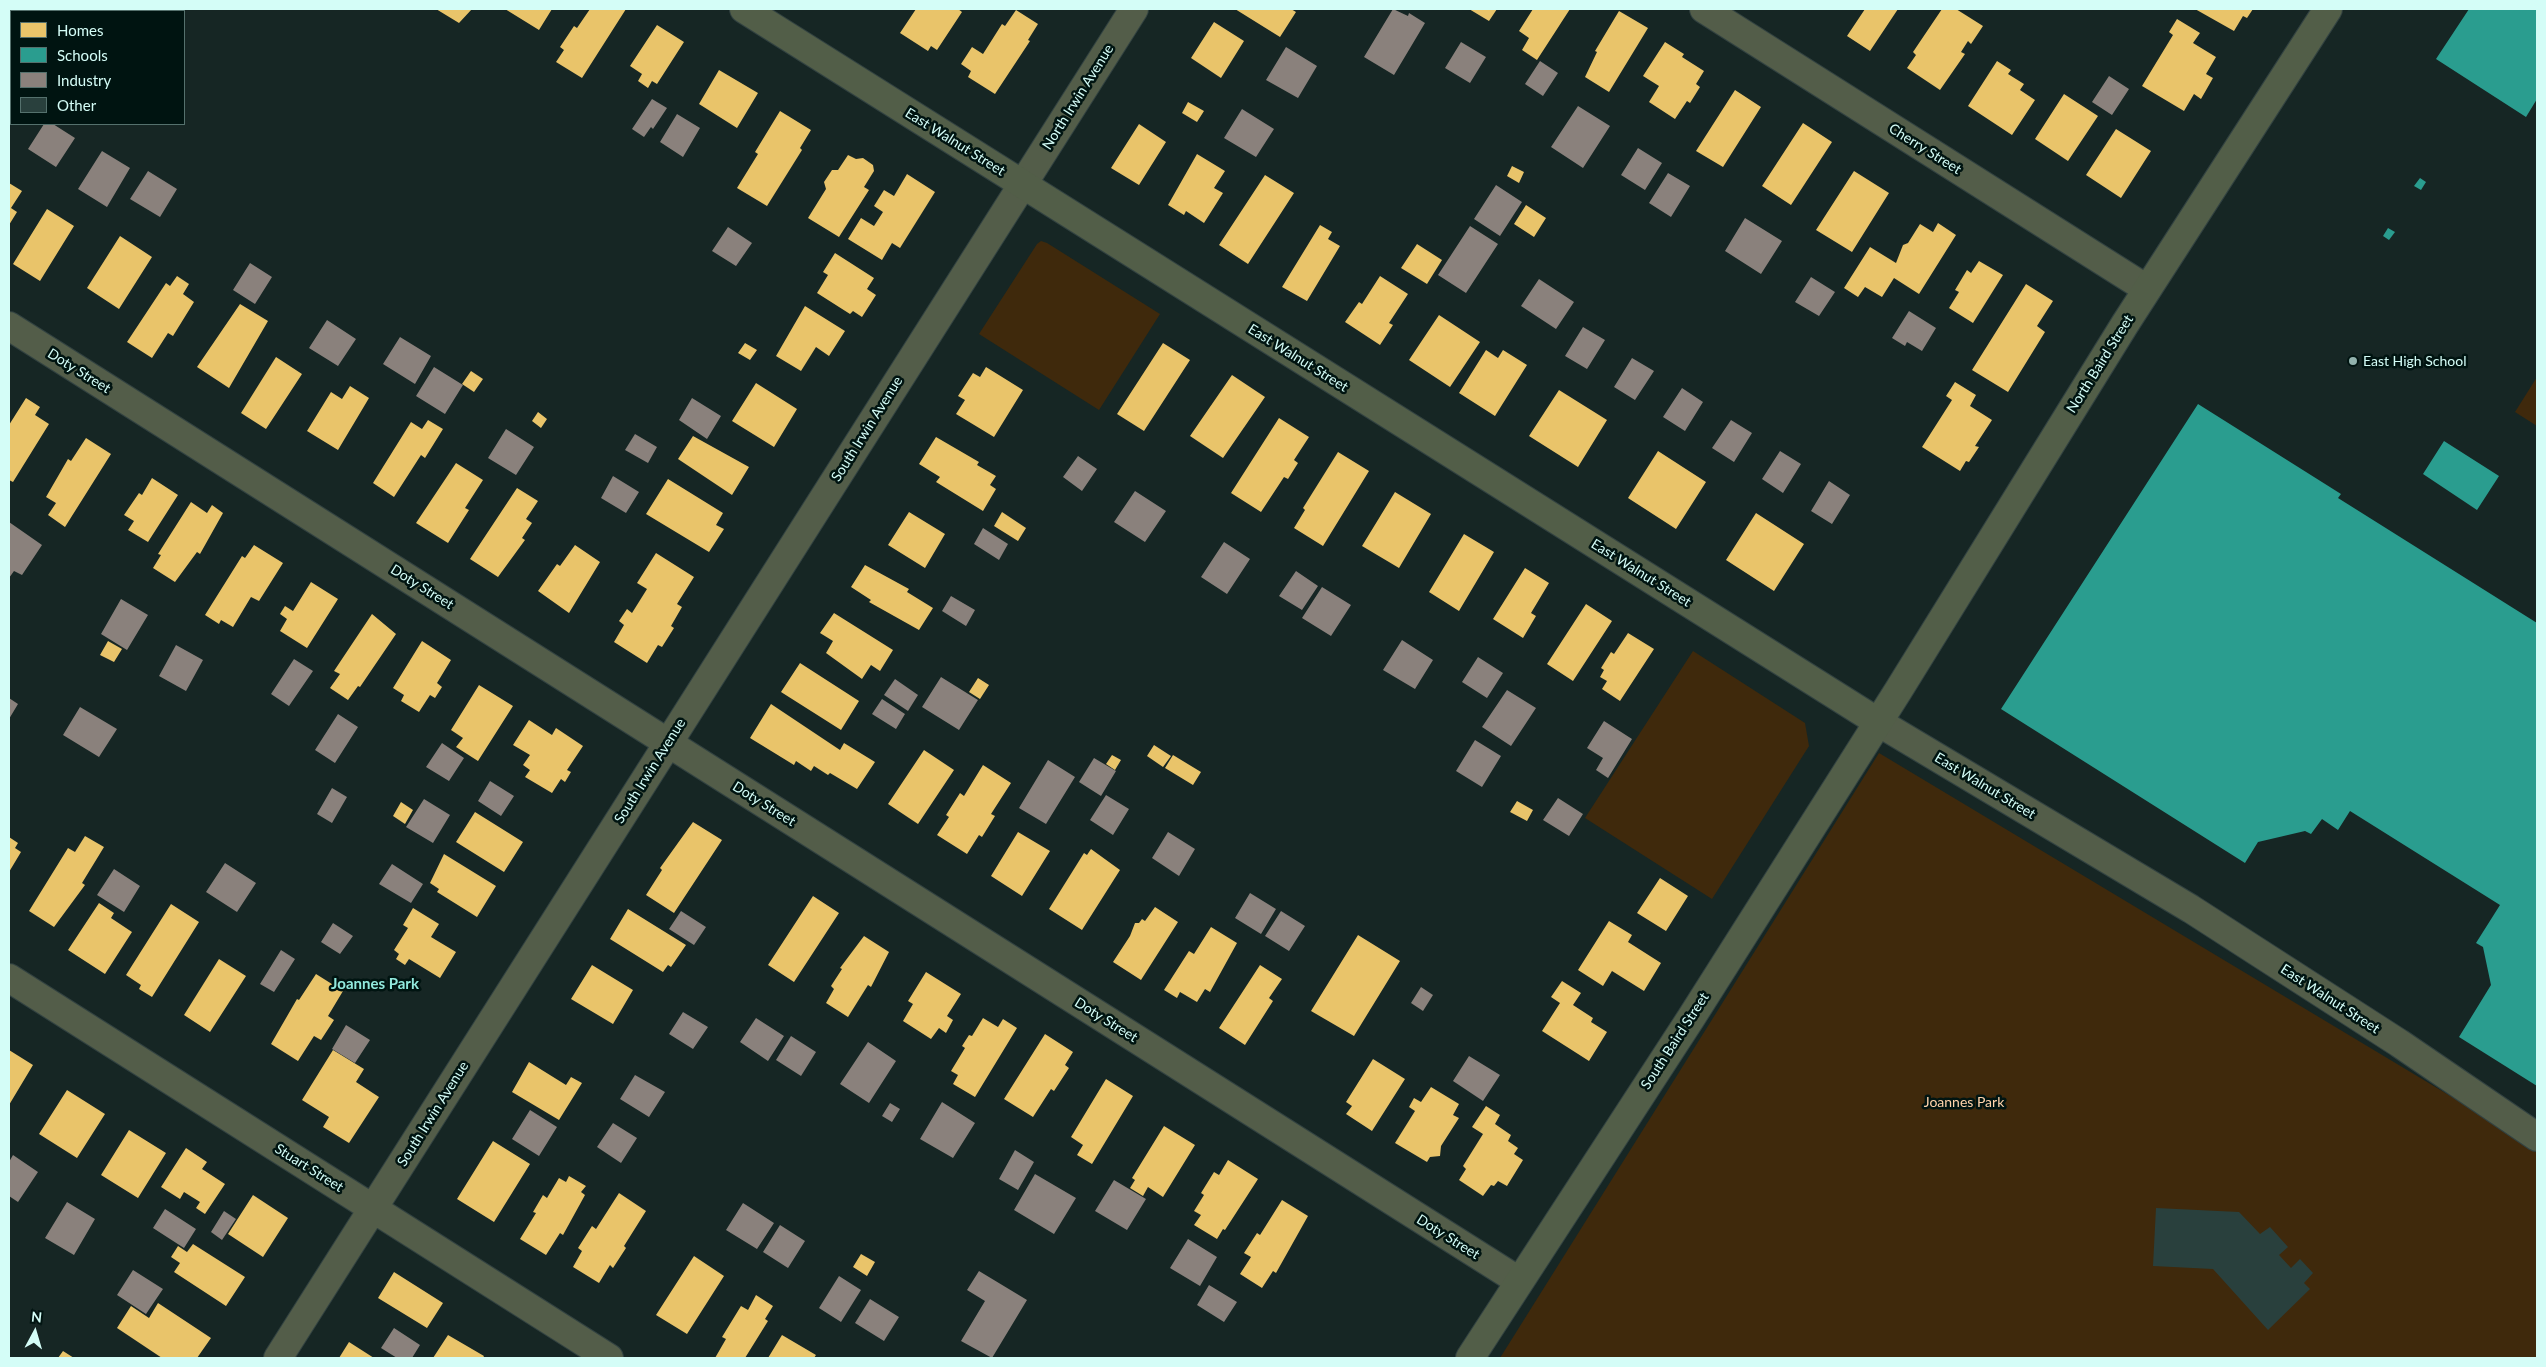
<!DOCTYPE html>
<style>
body{margin:0}
#map{position:relative;width:2546px;height:1367px;overflow:hidden;background:#162624;font-family:Lato,sans-serif}
canvas{display:block}
.frame{position:absolute;inset:0;border:10px solid #d4fdf7;pointer-events:none}
.legend{position:absolute;left:10px;top:10px;width:175px;height:115px;box-sizing:border-box;background:#001411;border:1px solid #55716d;margin:0;padding:6px 9px;list-style:none;font-size:15px;color:#d4fdf7}
.legend li{display:flex;align-items:center;gap:10px;height:25px}
.legend b{width:25px;border:1px solid #55716d}
.north{position:absolute;left:10px;top:1307px;width:50px;height:50px;-webkit-text-stroke:4px #001411;paint-order:stroke;rotate:6deg;font-size:14px;font-weight:700;line-height:20px;text-align:center;color:#d4fdf7}
.north::after{content:'';display:block;margin:auto;width:18px;height:22px;background:#d4fdf7;clip-path:polygon(50% 0,100% 100%,50% 72%,0 100%)}
</style>
<div id="map">
<canvas width="2546" height="1367"></canvas>
<div class="frame"></div>
<ul class="legend">
<li><b style="height:14px;background:#e9c46a"></b>Homes</li>
<li><b style="height:14px;background:#2a9d8f"></b>Schools</li>
<li><b style="height:14px;background:#8a817c"></b>Industry</li>
<li><b style="height:14px;background:#29403d"></b>Other</li>
</ul>
<div class="north">N</div>
</div>
<script>
const ctx = document.querySelector('canvas').getContext('2d');
ctx.lineJoin = 'round';
function fillPath(path, color) { ctx.fillStyle = color; ctx.fill(path, 'evenodd'); }
const shape = rows => new Path2D(rows.map(r => 'M' + r).join(''));
function strokePath(path, color, width, dash) { ctx.strokeStyle = color; ctx.lineWidth = width; ctx.lineCap = dash ? 'butt' : 'round'; ctx.setLineDash(dash || []); ctx.stroke(path); }
function label(font, color, halo, rows, align = 'center') {
  ctx.font = font + ' Lato,sans-serif'; ctx.lineWidth = 5; ctx.setLineDash([]); ctx.textBaseline = 'middle'; ctx.strokeStyle = halo; ctx.fillStyle = color; for (const [text, x, y, turn = 0] of rows) {
    ctx.save(); ctx.translate(x, y); ctx.rotate((+turn || 0) * Math.PI / 180); ctx.textAlign = isNaN(turn) ? turn : align; if (halo) ctx.strokeText(text, 0, 0); ctx.fillText(text, 0, 0); ctx.restore();
  }
}
fillPath(shape([
 [1041,241,1047,243,1160,314,1099,410,979,334,1037,244],
 [2537,377,2537,426,2515,412],
 [1693,651,1805,723,1809,746,1712,899,1585,818],
 [1879,753,2537,1148,2537,1358,1500,1358]
]), '#3f290c');
fillPath(shape([
 [436,9,472,9,459,23],
 [505,9,552,9,539,30],
 [590,9,626,9,582,78,556,62,564,50,560,47,574,26,577,28],
 [916,9,958,9,962,12,937,50,931,46,928,51,900,33],
 [1235,9,1291,9,1296,12,1280,37],
 [1469,9,1497,9,1489,21],
 [1533,9,1570,9,1537,60,1522,50,1529,38,1519,31],
 [1865,9,1898,9,1870,51,1847,36],
 [1942,9,1956,9,1983,26,1971,44,1968,41,1961,52,1965,54,1940,90,1907,68,1916,55,1913,52],
 [2195,9,2253,9,2247,18,2243,16,2234,31],
 [1016,10,1038,24,1028,40,1030,41,995,94,968,77,971,71,961,64,972,47,983,54,1002,24,1005,26],
 [1619,11,1648,28,1609,92,1585,77,1597,52,1595,51],
 [2177,19,2200,33,2193,43,2216,57,2206,74,2213,78,2201,99,2194,94,2184,111,2142,86,2173,35,2169,32],
 [1214,22,1244,41,1221,78,1191,58],
 [657,25,684,42,657,84,652,81,648,88,638,81,642,74,630,66],
 [1665,42,1684,54,1682,57,1704,71,1696,84,1700,87,1690,103,1687,101,1675,119,1649,102,1659,86,1643,76],
 [1997,61,2011,70,2008,74,2024,84,2020,90,2035,100,2012,135,1968,106],
 [719,70,758,93,737,128,699,104],
 [1735,90,1761,107,1723,167,1696,151],
 [2064,94,2098,116,2068,161,2035,139],
 [1188,102,1204,111,1197,122,1182,113],
 [780,111,811,130,800,148,802,150,767,206,737,188,758,154,755,152],
 [1803,123,1832,142,1791,205,1762,186],
 [1139,124,1166,142,1139,185,1111,168],
 [2116,129,2151,151,2121,198,2086,175],
 [1197,154,1225,171,1214,188,1223,193,1204,223,1186,211,1184,215,1168,205],
 [848,155,856,159,863,158,873,165,874,171,864,187,869,190,839,237,808,218,826,189,824,182,832,170,838,170],
 [1512,166,1524,172,1519,183,1507,176],
 [1854,171,1889,193,1852,252,1816,230],
 [907,174,935,192,900,248,892,243,882,260,848,239,861,218,874,226,883,212,874,206,884,190,894,196],
 [1265,175,1294,193,1248,264,1219,245],
 [9,183,22,191,11,208,17,212,9,225],
 [1526,205,1546,218,1534,237,1514,224],
 [47,209,74,226,40,281,13,264],
 [1938,223,1956,235,1919,294,1894,278,1882,297,1865,287,1858,297,1844,288,1870,247,1896,263,1903,245,1908,243,1920,224,1933,232],
 [1320,225,1332,232,1328,239,1340,246,1307,301,1282,287],
 [120,236,152,257,119,309,87,288],
 [1417,244,1442,260,1427,284,1401,268],
 [835,253,874,278,867,289,876,295,862,317,853,311,850,314,817,293,828,275,823,272],
 [1979,261,2003,275,1973,323,1949,308,1959,292,1955,290,1967,270,1971,273],
 [177,276,189,284,183,294,194,302,173,336,168,333,152,358,127,342,166,283,170,286],
 [1380,276,1408,294,1389,323,1393,325,1380,345,1345,322,1359,302,1362,304],
 [2026,284,2053,301,2037,326,2045,332,2008,392,1972,370],
 [240,304,268,321,229,388,197,367],
 [805,306,845,331,829,356,816,347,801,371,776,356],
 [1439,315,1480,342,1450,387,1409,360],
 [745,343,757,350,750,360,738,353],
 [1163,343,1190,360,1144,431,1117,414],
 [1486,350,1498,358,1503,350,1527,365,1495,416,1459,393],
 [276,357,302,374,266,429,241,413],
 [986,367,1023,390,994,437,956,414,965,400,958,396,973,373,980,377],
 [471,371,483,379,474,392,462,384],
 [1232,375,1265,397,1223,458,1190,436],
 [1955,382,1976,395,1970,406,1992,420,1975,446,1979,447,1969,462,1966,461,1960,471,1922,447,1952,400,1946,396],
 [756,383,797,409,774,447,732,421],
 [350,386,369,398,338,450,307,431,331,392,342,399],
 [1559,390,1607,420,1578,467,1529,436],
 [26,398,40,407,35,415,49,424,13,482,9,480,9,425],
 [538,412,547,419,541,428,532,421],
 [1279,418,1309,437,1294,460,1298,463,1288,479,1284,477,1261,512,1231,493],
 [428,420,443,429,425,458,421,455,394,497,373,483,411,422,422,429],
 [693,436,749,467,732,495,678,459],
 [936,437,979,462,977,465,996,476,990,485,996,489,983,511,936,482,940,477,919,464],
 [86,438,111,454,65,527,48,515,56,503,46,497,68,459,71,461],
 [1658,451,1706,482,1676,529,1628,498],
 [1338,452,1369,471,1323,546,1294,528,1305,510,1303,508],
 [456,463,483,480,465,508,469,510,448,543,416,523],
 [152,478,178,495,148,542,128,530,134,521,124,515,139,493,142,495],
 [668,479,723,513,716,525,724,529,709,552,646,514],
 [517,488,538,501,526,519,532,523,522,538,525,540,498,577,470,559],
 [1395,492,1431,514,1399,568,1362,546],
 [191,502,207,513,212,505,223,513,200,554,197,552,175,582,153,568,161,555,158,554],
 [909,512,945,534,925,568,888,545],
 [1002,512,1026,528,1018,541,994,526],
 [1756,513,1804,544,1774,591,1726,560],
 [1464,534,1494,552,1459,611,1429,592],
 [254,545,283,563,259,601,251,597,233,627,221,620,219,624,205,615,242,556,245,558],
 [575,545,600,562,569,613,538,591,557,564,560,566],
 [656,553,694,577,677,604,682,607,671,626,674,628,662,647,658,645,647,663,614,642,624,625,619,621,627,609,632,613,647,589,637,583],
 [865,565,909,589,907,592,933,608,919,630,869,602,871,600,851,587],
 [1525,568,1549,583,1531,613,1536,616,1523,638,1493,619],
 [311,582,338,599,307,648,280,631,287,619,280,614,285,606,293,611],
 [1586,604,1612,621,1573,681,1547,664],
 [834,613,893,650,880,671,871,665,862,679,826,653,833,641,820,633],
 [372,614,396,634,360,687,358,686,348,700,330,688,340,674,334,671],
 [1628,633,1654,649,1620,701,1602,689,1607,681,1600,677,1604,670,1601,668,1611,652,1614,654],
 [108,641,122,649,114,662,100,655],
 [422,641,451,660,437,683,442,687,435,698,430,695,419,712,401,701,404,695,393,688],
 [800,663,859,701,841,730,781,692],
 [978,678,989,685,980,699,969,692],
 [479,685,513,706,478,761,456,747,463,738,451,730],
 [771,704,840,750,844,743,875,762,857,789,830,773,828,775,814,766,811,771,796,761,794,765,750,738],
 [529,720,552,735,556,728,583,746,567,770,571,772,565,782,561,779,552,793,525,777,530,770,523,765,530,755,513,745],
 [1154,745,1171,756,1163,767,1147,756],
 [924,750,954,770,918,824,888,804],
 [1112,755,1121,760,1115,770,1106,764],
 [1173,755,1201,772,1193,785,1165,768],
 [983,765,1011,783,991,814,995,816,982,837,979,835,967,854,937,835,949,817,946,815,960,793,964,796],
 [1517,801,1533,810,1527,821,1510,812],
 [401,802,413,810,405,824,393,816],
 [475,812,523,842,504,872,456,842],
 [693,822,722,840,674,913,646,895,662,870,660,868],
 [1018,832,1050,851,1022,896,991,876],
 [85,836,104,847,82,883,85,885,54,927,29,911,68,848,75,852],
 [9,837,18,843,15,848,21,852,9,872],
 [1091,849,1120,870,1082,930,1049,909,1084,853,1087,855],
 [444,854,496,886,477,917,437,892,439,889,430,883],
 [1660,878,1688,896,1666,931,1637,913],
 [813,896,839,913,794,982,768,965],
 [99,903,114,913,111,918,132,932,105,974,68,950],
 [171,904,199,922,152,997,139,989,141,985,126,975],
 [1155,907,1178,922,1141,980,1113,962,1130,936,1135,923,1139,923,1142,919,1145,921],
 [413,908,439,924,431,937,456,952,440,978,409,959,405,965,396,959,399,954,394,950,408,928,403,925],
 [628,909,686,945,671,967,668,965,663,972,610,939],
 [1609,921,1632,935,1628,942,1661,963,1644,991,1612,971,1603,986,1578,970],
 [1211,927,1237,943,1210,992,1205,989,1197,1002,1180,992,1177,998,1164,990,1189,951,1194,954],
 [1358,935,1400,961,1354,1036,1311,1011],
 [864,936,889,952,871,987,868,985,848,1017,826,1003,834,989,831,986,842,969,840,968],
 [219,959,246,976,210,1032,184,1015],
 [592,965,633,990,613,1024,571,999],
 [1260,965,1282,979,1269,998,1273,1001,1245,1045,1219,1028],
 [926,972,961,994,947,1016,953,1020,946,1033,939,1028,931,1039,903,1021,913,1004,908,1001],
 [316,974,343,991,328,1016,334,1020,321,1040,314,1036,298,1061,271,1044,297,999,299,1000],
 [1562,981,1581,993,1573,1005,1593,1018,1591,1022,1607,1032,1589,1061,1542,1031,1560,1003,1551,997],
 [983,1018,998,1027,1003,1019,1017,1028,975,1097,953,1084,958,1075,951,1071,965,1048,962,1046,969,1035,972,1036],
 [1045,1034,1073,1052,1065,1065,1069,1068,1054,1091,1051,1089,1033,1117,1004,1099],
 [9,1050,33,1065,9,1105],
 [333,1050,364,1069,356,1082,379,1097,349,1143,323,1127,329,1117,302,1100],
 [1373,1059,1405,1079,1372,1131,1346,1114,1352,1106,1346,1102],
 [529,1062,566,1085,571,1077,582,1083,559,1120,512,1092],
 [1106,1079,1133,1096,1092,1164,1077,1155,1083,1145,1071,1137],
 [1431,1087,1459,1104,1453,1115,1459,1118,1441,1146,1440,1156,1430,1157,1427,1162,1395,1143,1415,1111,1409,1107,1414,1098,1421,1102],
 [67,1090,105,1114,77,1158,39,1134],
 [1486,1106,1500,1115,1495,1124,1511,1135,1508,1141,1518,1148,1514,1154,1523,1160,1507,1186,1498,1181,1494,1186,1491,1185,1483,1196,1459,1180,1466,1169,1463,1166,1483,1134,1472,1127],
 [1164,1126,1195,1145,1163,1197,1148,1187,1143,1196,1130,1188,1135,1180,1132,1178],
 [129,1130,166,1153,138,1198,101,1175],
 [493,1141,530,1164,494,1222,457,1199],
 [186,1148,207,1162,202,1169,225,1184,205,1214,196,1208,200,1202,184,1192,180,1199,161,1187],
 [1228,1160,1258,1179,1225,1230,1223,1229,1217,1239,1194,1225,1201,1215,1194,1211,1204,1195,1201,1193,1214,1172,1219,1175],
 [569,1176,586,1186,581,1192,585,1195,563,1235,560,1233,546,1255,520,1239,536,1213,533,1212,543,1195,547,1198,559,1178,566,1182],
 [619,1193,646,1211,624,1246,626,1248,613,1268,610,1265,599,1283,573,1267,582,1251,578,1248,592,1226,596,1229],
 [253,1195,288,1218,263,1257,228,1234],
 [1282,1200,1308,1216,1276,1273,1273,1271,1262,1288,1240,1274,1251,1257,1244,1253,1257,1233,1260,1235],
 [193,1244,245,1277,226,1306,174,1272,180,1263,171,1257,178,1246,187,1252],
 [861,1254,875,1262,867,1276,853,1267],
 [694,1256,724,1276,687,1334,656,1315],
 [394,1272,443,1303,427,1328,378,1298],
 [756,1295,773,1306,765,1319,768,1321,745,1358,715,1358,726,1339,722,1337,741,1306,748,1310],
 [158,1303,211,1338,197,1358,162,1358,117,1328,131,1306,149,1318],
 [448,1335,484,1356,483,1358,433,1358],
 [782,1335,816,1355,814,1358,768,1358],
 [349,1342,374,1358,339,1358],
 [63,1351,74,1358,58,1358]
]), '#e9c46a');
fillPath(shape([
 [2469,9,2537,9,2537,99,2526,117,2436,59],
 [2420,178,2426,182,2421,190,2414,186],
 [2388,228,2395,232,2389,240,2383,236],
 [2198,404,2341,494,2338,498,2537,623,2537,1086,2459,1037,2491,985,2483,947,2476,943,2500,905,2350,811,2338,830,2322,819,2311,834,2305,831,2258,842,2245,863,2001,709],
 [2444,441,2499,476,2477,510,2423,474]
]), '#2a9d8f');
fillPath(shape([
 [9,9,21,9,25,11,11,11,11,27,9,26],
 [51,9,77,9,75,11,55,11],
 [1393,9,1408,16,1409,13,1425,23,1394,75,1364,57],
 [1461,42,1486,57,1470,83,1445,68],
 [1286,47,1317,66,1298,98,1266,80],
 [1540,61,1558,73,1543,96,1525,84],
 [2109,76,2129,89,2112,115,2092,102],
 [652,99,667,108,653,129,651,127,644,137,632,129],
 [1578,106,1610,126,1583,168,1551,147],
 [1242,109,1274,129,1256,157,1224,138],
 [677,114,700,128,683,157,660,142],
 [44,124,53,124,75,138,56,167,28,149],
 [1638,148,1662,163,1645,190,1621,175],
 [102,151,130,168,107,207,78,189],
 [148,171,177,189,160,217,130,199],
 [1668,173,1690,186,1671,217,1649,203],
 [1496,185,1522,202,1500,236,1474,219],
 [1745,218,1782,241,1761,274,1725,251],
 [1470,226,1498,244,1466,293,1438,275],
 [728,227,752,243,736,266,712,251],
 [250,263,272,277,255,304,233,290],
 [1811,277,1835,292,1819,316,1795,302],
 [1539,279,1574,302,1556,329,1521,306],
 [1909,311,1936,328,1922,351,1907,342,1905,346,1892,338],
 [327,320,356,339,338,366,309,348],
 [1583,327,1605,340,1587,369,1565,356],
 [400,337,431,356,415,384,383,364],
 [1632,358,1654,371,1635,400,1614,387],
 [434,367,463,385,445,414,416,396],
 [1682,388,1703,402,1685,431,1663,417],
 [692,398,721,416,707,439,679,420],
 [1731,420,1752,433,1734,462,1712,448],
 [506,429,534,447,516,475,488,458],
 [635,434,657,447,648,463,625,450],
 [1780,451,1801,464,1783,493,1762,479],
 [1078,456,1097,469,1082,491,1063,477],
 [613,476,639,492,626,513,601,498],
 [1829,481,1850,495,1832,524,1811,511],
 [1135,491,1166,511,1145,542,1114,522],
 [9,522,42,545,22,575,14,571,9,578],
 [983,528,1008,544,999,560,974,544],
 [1224,542,1250,559,1227,594,1201,577],
 [1296,571,1318,586,1302,610,1279,596],
 [1322,587,1351,605,1331,636,1302,618],
 [951,596,975,610,966,626,942,611],
 [121,599,148,615,127,650,101,634],
 [1402,640,1433,660,1415,689,1383,670],
 [176,645,203,660,186,691,159,676],
 [1478,657,1503,673,1487,698,1462,682],
 [294,659,313,671,289,706,271,694],
 [941,677,978,700,959,730,922,707],
 [895,679,918,695,908,711,884,695],
 [1507,690,1536,708,1511,746,1482,727],
 [9,698,18,704,9,719],
 [882,699,905,714,896,729,872,714],
 [80,707,117,729,99,757,63,735],
 [338,714,358,727,335,763,315,750],
 [1604,721,1632,739,1608,778,1596,770,1603,758,1587,748],
 [1475,740,1501,756,1482,787,1456,771],
 [442,743,464,758,449,781,426,767],
 [1094,758,1116,771,1101,796,1079,782],
 [1048,760,1075,777,1046,824,1019,808],
 [490,781,514,796,501,816,478,801],
 [332,788,347,797,332,823,317,814],
 [1106,795,1129,809,1113,835,1090,820],
 [1558,798,1583,814,1569,836,1543,820],
 [424,799,450,815,433,843,406,827],
 [1168,832,1195,849,1179,876,1152,858],
 [225,863,256,883,237,912,206,892],
 [392,864,423,884,411,903,379,884],
 [114,869,140,886,124,912,97,895],
 [1250,893,1276,909,1261,934,1235,918],
 [681,911,706,927,694,945,669,929],
 [1281,911,1305,926,1289,951,1265,936],
 [333,923,353,936,340,954,321,942],
 [281,950,295,959,274,992,260,984],
 [1421,987,1433,995,1423,1011,1411,1003],
 [683,1012,708,1027,693,1049,669,1034],
 [756,1018,784,1036,768,1061,740,1042],
 [346,1025,370,1040,355,1063,332,1049],
 [791,1036,816,1052,801,1076,776,1060],
 [868,1042,896,1061,869,1103,840,1084],
 [1469,1056,1500,1075,1483,1101,1453,1081],
 [635,1075,665,1092,649,1117,620,1099],
 [942,1102,975,1123,953,1158,920,1139],
 [890,1103,900,1109,892,1122,882,1116],
 [530,1110,557,1127,539,1156,512,1139],
 [613,1123,637,1138,621,1163,597,1147],
 [1015,1150,1034,1162,1018,1190,999,1179],
 [13,1155,38,1172,18,1202,9,1196,9,1162],
 [1035,1174,1076,1198,1054,1234,1014,1210],
 [1114,1180,1146,1199,1127,1230,1095,1211],
 [67,1202,95,1219,74,1255,45,1238],
 [743,1203,774,1223,757,1249,726,1230],
 [165,1209,196,1229,184,1248,153,1228],
 [224,1211,236,1219,222,1240,211,1232],
 [780,1225,805,1241,788,1268,763,1252],
 [1188,1239,1217,1257,1200,1286,1170,1268],
 [133,1270,163,1289,146,1314,117,1295],
 [979,1271,1027,1300,992,1358,961,1341,985,1301,967,1290],
 [839,1276,861,1290,841,1322,819,1308],
 [1209,1285,1237,1302,1224,1322,1197,1305],
 [870,1299,899,1317,884,1341,855,1323],
 [394,1328,420,1345,412,1358,397,1358,381,1348]
]), '#8a817c');
fillPath(shape([
 [2156,1208,2239,1212,2260,1234,2270,1227,2288,1247,2279,1255,2291,1268,2300,1259,2313,1273,2304,1283,2310,1289,2268,1330,2213,1269,2153,1266]
]), '#29403d');
const street = shape([
 [1704,9,2147,289],
 [9,326,1519,1281],
 [1878,722,2191,909,2399,1043,2537,1137],
 [9,978,609,1358],
 [278,1358,1134,9]
]);
const secondary = shape([
 [744,9,1878,722],
 [1470,1358,1691,1018,1898,691,2125,324,2328,9]
]);
strokePath(street, '#324241', 30);
strokePath(secondary, '#324241', 30);
strokePath(street, '#535d49', 28);
strokePath(secondary, '#525e48', 28);
for (const [x, y, r, color] of [
 [2353,361,5,"#92b2ad"]
]) { const dot = new Path2D(); dot.arc(x, y, r, 0, 2 * Math.PI); ctx.fillStyle = color; ctx.fill(dot); strokePath(dot, '#001411', 2); }
label('14px', '#d4fdf7', '#001411', [
 ["North Irwin Avenue",1078,97,-58],
 ["East Walnut Street",955,142,32],
 ["Cherry Street",1925,149,32],
 ["East Walnut Street",1298,358,32],
 ["North Baird Street",2100,364,-58],
 ["Doty Street",79,371,32],
 ["South Irwin Avenue",867,429,-58],
 ["East Walnut Street",1641,573,32],
 ["Doty Street",422,587,32],
 ["South Irwin Avenue",650,771,-58],
 ["East Walnut Street",1985,786,31],
 ["Doty Street",764,804,32],
 ["East Walnut Street",2330,999,33],
 ["Doty Street",1106,1020,32],
 ["South Baird Street",1675,1041,-57],
 ["South Irwin Avenue",433,1114,-58],
 ["Stuart Street",309,1168,32],
 ["Doty Street",1448,1237,32]
]);
label('14px', '#d4fdf7', '#001411', [
 ["East High School",2363,361]
], 'left');
label('14px', '#ffd3ab', '#001411', [
 ["Joannes Park",1964,1102]
]);
label('bold 15px', '#91e9dd', '#001411', [
 ["Joannes Park",375,984]
]);
</script>
